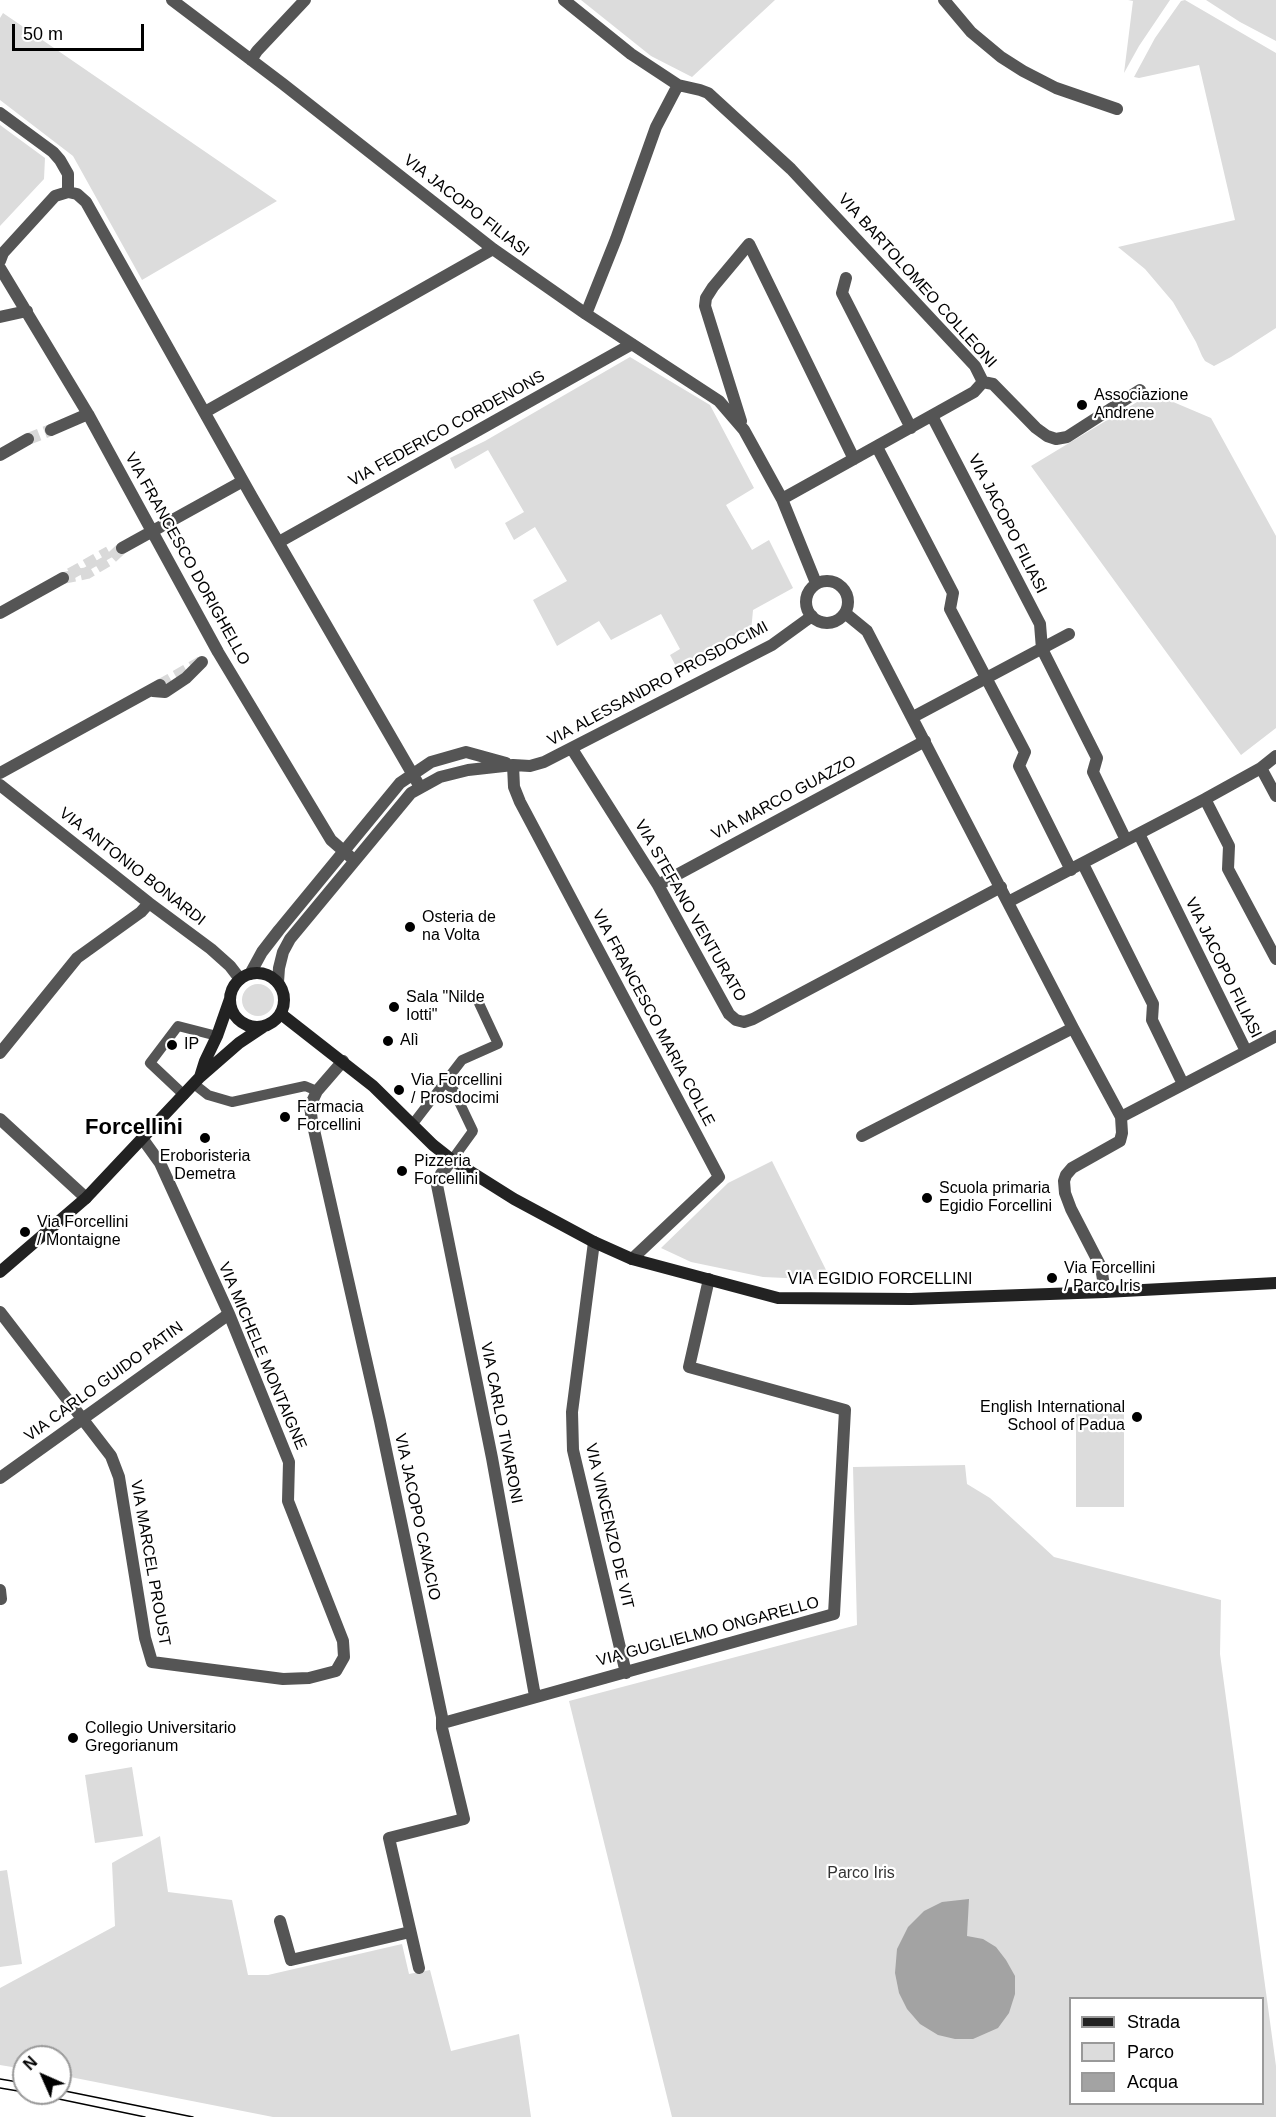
<!DOCTYPE html>
<meta charset="utf-8">
<style>
body{margin:0}
#map{position:relative;width:1276px;height:2117px;overflow:hidden;background:#fff;font-family:Helvetica,sans-serif}
canvas{display:block}
.legend{position:absolute;left:1069px;top:1997px;width:195px;height:108px;box-sizing:border-box;background:#fff;border:2px solid #999;margin:0;padding:8px 10px;list-style:none;font-size:18px;color:#000}
.legend li{display:flex;align-items:center;gap:12px;height:30px}
.legend b{width:30px;border:2px solid #999}
.north{position:absolute;left:12px;top:2045px;width:60px;height:60px;box-sizing:border-box;background:#fff;border:2px solid #999;border-radius:50%;rotate:315deg;font-size:16px;font-weight:700;line-height:24px;text-align:center;color:#000}
.north::after{content:'';display:block;margin:auto;width:21px;height:27px;background:#000;clip-path:polygon(50% 0,100% 100%,50% 72%,0 100%)}
.scale{position:absolute;left:12px;top:24px;width:132px;height:27px;box-sizing:border-box;border:3px solid #000;border-top:0;padding-left:8px;font-size:18px;line-height:21px;white-space:nowrap;color:#000;-webkit-text-stroke:4px #fff;paint-order:stroke}
</style>
<div id="map">
<canvas width="1276" height="2117"></canvas>
<ul class="legend">
<li><b style="height:8px;background:#222"></b>Strada</li>
<li><b style="height:16px;background:#dcdcdc"></b>Parco</li>
<li><b style="height:16px;background:#a3a3a3"></b>Acqua</li>
</ul>
<div class="north">N</div>
<div class="scale">50 m</div>
</div>
<script>
const ctx = document.querySelector('canvas').getContext('2d');
ctx.lineJoin = 'round';
function fillPath(path, color) { ctx.fillStyle = color; ctx.fill(path, 'evenodd'); }
const shape = rows => new Path2D(rows.map(r => 'M' + r).join(''));
function strokePath(path, color, width, dash) { ctx.strokeStyle = color; ctx.lineWidth = width; ctx.lineCap = dash ? 'butt' : 'round'; ctx.setLineDash(dash || []); ctx.stroke(path); }
function label(font, color, halo, rows, align = 'center') {
  ctx.font = font + ' Helvetica,sans-serif'; ctx.lineWidth = 4.5; ctx.setLineDash([]); ctx.textBaseline = 'middle'; ctx.strokeStyle = halo; ctx.fillStyle = color; for (const [text, x, y, turn = 0] of rows) {
    ctx.save(); ctx.translate(x, y); ctx.rotate((+turn || 0) * Math.PI / 180); ctx.textAlign = isNaN(turn) ? turn : align; if (halo) ctx.strokeText(text, 0, 0); ctx.fillText(text, 0, 0); ctx.restore();
  }
}
fillPath(shape([
 [581,0,775,0,692,77,651,56],
 [1128,0,1170,0,1139,46,1124,73,1133,1],
 [1185,0,1276,53,1276,328,1231,357,1214,366,1205,361,1202,356,1196,342,1173,302,1145,269,1118,247,1235,220,1199,65,1139,78,1134,77,1155,38,1181,1],
 [1206,0,1276,0,1276,41,1240,22],
 [3,13,277,201,142,280,73,156,0,100,0,18],
 [0,125,45,158,44,179,0,226],
 [630,357,710,405,754,488,726,505,752,550,769,540,793,588,753,610,751,632,679,672,670,655,680,649,661,614,611,640,599,621,557,646,533,600,567,581,535,527,514,540,505,523,524,512,488,450,455,469,450,458,485,441],
 [1152,393,1211,418,1276,536,1276,728,1241,755,1031,466],
 '242 1000a16 16 0 1 1 32 0a16 16 0 1 1-32 0Z',
 [772,1161,831,1280,763,1277,691,1262,661,1248,728,1183],
 [1076,1408,1124,1408,1124,1507,1076,1507],
 [965,1465,967,1484,990,1498,1054,1557,1221,1600,1220,1654,1276,2066,1276,2117,672,2117,569,1701,857,1625,853,1467],
 [1070,1998,1262,1998,1262,2104,1070,2104],
 [132,1767,143,1836,95,1843,85,1775],
 [160,1836,168,1892,232,1900,248,1975,268,1975,402,1944,409,1974,430,1970,451,2051,519,2034,531,2117,273,2117,60,2075,60,2057,24,2057,24,2069,0,2065,0,1988,115,1926,112,1863],
 [7,1870,22,1964,0,1967,0,1871]
]), '#dcdcdc');
fillPath(shape([
 [969,1899,967,1936,983,1939,996,1947,1006,1960,1015,1976,1015,1994,1009,2013,998,2028,973,2039,955,2039,938,2035,920,2024,907,2009,899,1993,895,1973,897,1949,908,1927,924,1911,942,1902]
]), '#a3a3a3');
strokePath(shape([
 [28,439,51,430],
 [70,574,109,552],
 [63,578,87,573,109,560,122,548],
 [160,685,201,662]
]), '#d9d9d9', 12, [12, 6]);
strokePath(shape([
 [445,1083,453,1089,473,1131,452,1160],
 [194,1084,208,1095,232,1102,305,1086,317,1091],
 [184,1095,150,1063,178,1026,217,1036],
 [412,1125,462,1060,498,1044,477,999]
]), '#555', 10);
strokePath(shape([
 [172,0,283,84,493,249,586,314,719,401,744,430,782,499,816,583],
 [564,0,631,54,678,85],
 [944,0,971,32,1001,57,1023,71,1056,88,1117,109],
 [251,60,257,51,305,0],
 [0,113,53,152,60,160,68,174,68,192],
 [68,192,77,194,86,202,252,497,420,787],
 [0,261,3,253,55,196,68,192],
 [0,268,88,414,218,652,331,840,354,860],
 [846,278,842,293,911,428],
 [586,314,616,239,656,127,678,85,700,90,708,93,791,169,975,366,983,382,993,384,1036,428,1047,436,1056,439,1067,437,1140,390],
 [0,317,27,311],
 [205,412,493,249],
 [932,416,1040,624,1042,649,1097,758,1093,772,1126,840],
 [741,421,705,306,706,298,713,287,749,244,854,459],
 [51,430,88,414],
 [877,447,953,593,950,609,1025,752,1019,766,1071,870],
 [0,455,28,439],
 [782,499,974,392,983,382],
 [279,542,632,344],
 [122,548,243,481],
 '806 602a21 21 0 1 1 42 0a21 21 0 1 1-42 0Z',
 [0,613,63,578],
 [845,613,867,631,1073,1028,1121,1117,1122,1133,1120,1141,1072,1168,1066,1175,1064,1181,1065,1193,1071,1209,1101,1267,1105,1292],
 [153,691,165,692,186,678,202,662],
 [913,717,1069,634],
 [572,749,658,885,729,1014,736,1020,744,1022,753,1019,1001,887],
 [513,765,514,787,520,802,719,1177,632,1259],
 [1261,768,1276,796],
 [0,773,160,685],
 [0,785,149,903,211,949,230,966,240,979],
 [1205,799,1229,846,1228,869,1276,959],
 [1139,834,1246,1051],
 [1083,864,1153,1004,1152,1020,1183,1084],
 [658,885,925,741],
 [1008,902,1205,799,1261,768,1276,756],
 [250,974,262,952,279,930,400,783,431,762,466,752,506,763],
 [278,982,279,968,283,952,290,939,411,793,440,777,468,770,513,765,530,766,544,762,772,645,812,616],
 [0,1053,77,958,141,912,149,903],
 [343,1061,317,1091,310,1106,312,1121,380,1421,442,1717,442,1728,464,1819,389,1838,419,1968],
 [1121,1117,1276,1036],
 [0,1119,86,1198],
 [862,1136,1073,1028],
 [452,1160,441,1174,437,1185,492,1458,535,1696],
 [594,1242,572,1412,573,1450,626,1673],
 [0,1312,111,1456,119,1477,145,1638,152,1662,283,1679,309,1678,336,1671,344,1657,343,1641,288,1501,289,1462,229,1314,160,1163,142,1138],
 [0,1478,229,1314],
 [0,1590,1,1599],
 [443,1723,834,1614,845,1410,689,1367,709,1279],
 [280,1921,291,1960,410,1932]
]), '#555', 12);
strokePath(shape([
 '230 1000a27 27 0 1 1 54 0a27 27 0 1 1-54 0Z',
 [281,1014,373,1086,433,1145,452,1160,514,1199,594,1242,632,1259,778,1298,911,1299,1105,1292,1276,1283],
 [200,1077,205,1061,217,1036,230,999],
 [0,1272,86,1198,200,1077,239,1043,263,1027]
]), '#222', 12);
strokePath(shape([
 [0,2079,24,2083],
 [0,2088,24,2092],
 [60,2090,193,2117],
 [30,2093,145,2117]
]), '#000', 1.5);
for (const [x, y, r, color] of [
 [1082,405,6,"#000"],
 [410,927,6,"#000"],
 [394,1007,6,"#000"],
 [388,1041,6,"#000"],
 [172,1045,6,"#000"],
 [399,1090,6,"#000"],
 [285,1117,6,"#000"],
 [205,1138,6,"#000"],
 [402,1171,6,"#000"],
 [927,1198,6,"#000"],
 [25,1232,6,"#000"],
 [1052,1278,6,"#000"],
 [1137,1417,6,"#000"],
 [73,1738,6,"#000"]
]) { const dot = new Path2D(); dot.arc(x, y, r, 0, 2 * Math.PI); ctx.fillStyle = color; ctx.fill(dot); strokePath(dot, '#fff', 2); }
label('16px', '#000', '#fff', [
 ["VIA JACOPO FILIASI",466,206,38],
 ["VIA BARTOLOMEO COLLEONI",917,281,48],
 ["VIA FEDERICO CORDENONS",447,429,-29],
 ["VIA JACOPO FILIASI",1007,524,63],
 ["VIA FRANCESCO DORIGHELLO",187,559,61],
 ["VIA ALESSANDRO PROSDOCIMI",658,684,-28],
 ["VIA MARCO GUAZZO",784,798,-28],
 ["VIA ANTONIO BONARDI",132,867,38],
 ["VIA STEFANO VENTURATO",690,911,60],
 ["VIA JACOPO FILIASI",1223,968,64],
 ["VIA FRANCESCO MARIA COLLE",653,1018,62],
 ["VIA EGIDIO FORCELLINI",880,1280],
 ["VIA MICHELE MONTAIGNE",262,1356,67],
 ["VIA CARLO GUIDO PATIN",104,1382,-36],
 ["VIA CARLO TIVARONI",501,1423,79],
 ["VIA JACOPO CAVACIO",417,1517,78],
 ["VIA VINCENZO DE VIT",609,1526,77],
 ["VIA MARCEL PROUST",150,1563,80],
 ["VIA GUGLIELMO ONGARELLO",708,1632,-15]
]);
label('16px', '#000', '#fff', [
 ["Associazione",1094,396],
 ["Andrene",1094,414],
 ["Osteria de",422,918],
 ["na Volta",422,936],
 ["Sala \"Nilde",406,998],
 ["Iotti\"",406,1016],
 ["Alì",400,1041],
 ["IP",184,1045],
 ["Via Forcellini",411,1081],
 ["/ Prosdocimi",411,1099],
 ["Farmacia",297,1108],
 ["Forcellini",297,1126],
 ["Eroboristeria",205,1157,"center"],
 ["Demetra",205,1175,"center"],
 ["Pizzeria",414,1162],
 ["Forcellini",414,1180],
 ["Scuola primaria",939,1189],
 ["Egidio Forcellini",939,1207],
 ["Via Forcellini",37,1223],
 ["/ Montaigne",37,1241],
 ["Via Forcellini",1064,1269],
 ["/ Parco Iris",1064,1287],
 ["English International",1125,1408,"right"],
 ["School of Padua",1125,1426,"right"],
 ["Collegio Universitario",85,1729],
 ["Gregorianum",85,1747]
], 'left');
label('16px', '#333', '#fff', [
 ["Parco Iris",861,1874]
]);
label('bold 22px', '#000', '#fff', [
 ["Forcellini",134,1128]
]);
</script>
